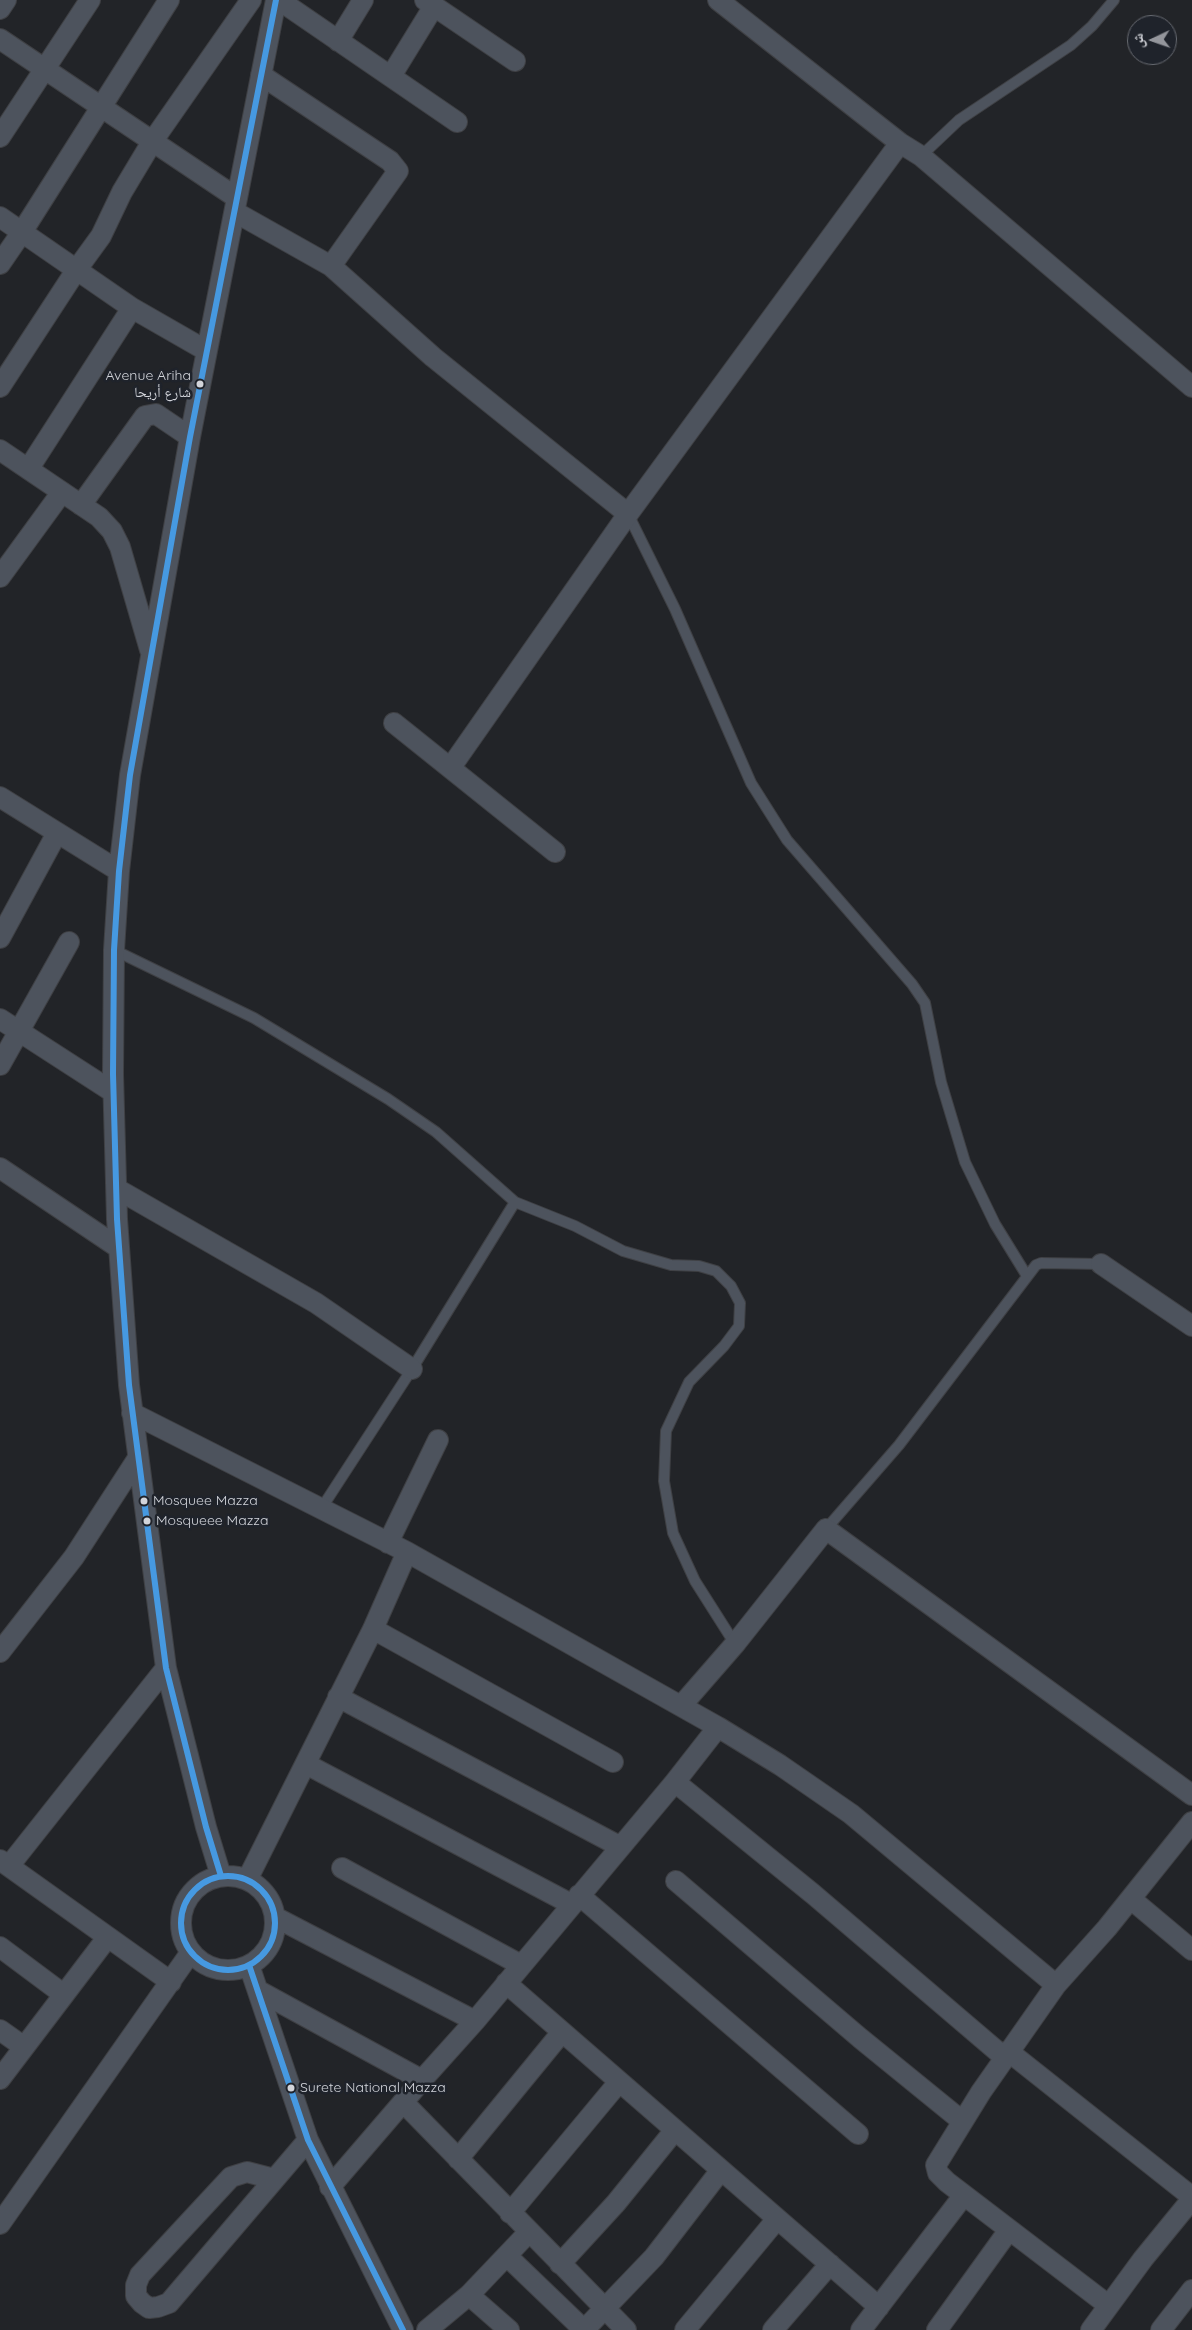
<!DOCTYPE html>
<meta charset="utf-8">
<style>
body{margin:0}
#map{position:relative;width:1192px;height:2330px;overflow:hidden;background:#222428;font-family:Quicksand,"Noto Naskh Arabic",sans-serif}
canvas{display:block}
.north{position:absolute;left:1127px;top:15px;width:50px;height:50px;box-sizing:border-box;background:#1f232b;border:1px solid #676a71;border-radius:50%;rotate:267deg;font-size:14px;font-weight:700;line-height:20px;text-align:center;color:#d2d4da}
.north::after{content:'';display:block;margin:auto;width:18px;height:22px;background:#94969c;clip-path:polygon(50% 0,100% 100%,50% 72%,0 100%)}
</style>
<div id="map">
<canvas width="1192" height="2330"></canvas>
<div class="north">ش</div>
</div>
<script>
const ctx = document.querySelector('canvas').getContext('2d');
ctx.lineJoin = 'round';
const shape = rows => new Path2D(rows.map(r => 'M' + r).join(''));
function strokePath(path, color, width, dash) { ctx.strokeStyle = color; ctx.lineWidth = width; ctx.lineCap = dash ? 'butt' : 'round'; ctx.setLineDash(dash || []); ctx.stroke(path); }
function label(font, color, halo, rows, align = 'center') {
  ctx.font = font + ' Quicksand,"Noto Naskh Arabic",sans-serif'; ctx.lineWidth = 5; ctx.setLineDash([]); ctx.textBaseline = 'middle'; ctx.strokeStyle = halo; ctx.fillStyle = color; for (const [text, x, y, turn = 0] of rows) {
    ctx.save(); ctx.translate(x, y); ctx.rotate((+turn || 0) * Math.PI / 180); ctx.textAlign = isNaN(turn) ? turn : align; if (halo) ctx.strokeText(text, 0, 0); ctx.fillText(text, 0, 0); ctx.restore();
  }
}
const lane = shape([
 [921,156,959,120,1071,45,1092,26,1114,0],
 [628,514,675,609,751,783,787,840,912,984,925,1003,941,1082,965,1162,995,1224,1027,1276],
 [114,950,254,1018,388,1099,436,1132,515,1202,575,1226,623,1251,671,1265,699,1266,716,1271,731,1286,740,1303,739,1326,724,1346,689,1382,666,1431,664,1481,673,1533,695,1581,735,1644],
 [321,1509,412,1369,515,1202],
 [826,1529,899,1445,1036,1265,1041,1263,1101,1264]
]);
const street = shape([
 [279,0,457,122],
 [425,0,515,61],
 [718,0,900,143,921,156,1192,387],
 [0,9,6,0],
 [0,39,237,198],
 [338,41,363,0],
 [261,75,390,161,398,171,331,266],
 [391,76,434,6],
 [0,137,90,0],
 [235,212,331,266,433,357,628,514],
 [0,217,132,308,207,351],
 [0,264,22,232,169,0],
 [0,387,77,269,101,236,122,192,152,142,251,0],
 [0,450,99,517,112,531,120,547,150,650],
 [29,468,132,308],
 [81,505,145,416,156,414,190,437],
 [0,577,62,492],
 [394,723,555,852],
 [451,767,628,514,900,143],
 [0,797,119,871],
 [0,938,57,833],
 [0,1019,113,1092],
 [0,1065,69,942],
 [0,1168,119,1248],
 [117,1189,316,1303,412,1369],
 [1101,1264,1192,1326],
 [132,1413,407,1552,718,1727,780,1765,851,1814,1056,1985],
 [388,1543,438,1440],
 [373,1629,613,1762],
 [0,1652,74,1557,138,1458],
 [338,1697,619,1846],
 [681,1706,735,1644,826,1529,1192,1795],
 [718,1727,675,1782,813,1894,1004,2057],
 [306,1764,571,1904],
 [0,1860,171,1982],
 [9,1866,166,1668],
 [342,1868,521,1965],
 [221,1876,206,1827,166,1668,129,1385,117,1219,113,1074,114,950,119,871,130,775,190,437,276,0],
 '181 1923a47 47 0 1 1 94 0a47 47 0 1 1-94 0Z',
 [247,1880,373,1629,407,1552],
 [676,1881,860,2038,962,2121],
 [579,1895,858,2134],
 [1131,1899,1192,1950],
 [275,1917,475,2021],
 [0,1947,63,1994],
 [249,1965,308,2140,403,2330],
 [506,1983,879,2307],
 [259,1991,422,2080],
 [0,2030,24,2047],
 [1008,2051,1192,2197],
 [0,2079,107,1938],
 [403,2102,626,2330],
 [458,2159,562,2032],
 [274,2179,247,2172,231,2177,140,2275,136,2285,136,2296,142,2303,149,2308,158,2307,169,2303,308,2140],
 [330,2187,422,2080,475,2021,675,1782],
 [510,2213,619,2082],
 [0,2224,191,1952],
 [507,2256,584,2330],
 [560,2264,616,2203,675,2130],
 [469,2295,509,2330],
 [1108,2305,947,2182,938,2173,936,2165,981,2092,1056,1985,1107,1928,1192,1822],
 [427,2330,469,2295,529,2232],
 [584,2330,654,2257,721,2170],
 [685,2330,777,2219],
 [773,2330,830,2264],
 [861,2330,964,2195],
 [937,2330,1009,2230],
 [1091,2330,1143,2259,1192,2199],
 [1161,2330,1192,2290]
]);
strokePath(lane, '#3f4044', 12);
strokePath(street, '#3f4044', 22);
strokePath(lane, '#4d535d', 10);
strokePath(street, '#4d535d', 20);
strokePath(shape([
 [221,1876,206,1827,166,1668,129,1385,117,1219,113,1074,114,950,119,871,130,775,190,437,276,0],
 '181 1923a47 47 0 1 1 94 0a47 47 0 1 1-94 0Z',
 [249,1965,308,2140,403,2330]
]), '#4699e1', 6);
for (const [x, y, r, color] of [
 [200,384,4.5,"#d2d4da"],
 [144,1501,4.5,"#d2d4da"],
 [147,1521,4.5,"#d2d4da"],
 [291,2088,4.5,"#d2d4da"]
]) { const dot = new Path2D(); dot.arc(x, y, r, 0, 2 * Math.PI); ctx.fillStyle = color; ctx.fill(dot); strokePath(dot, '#1f232b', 2); }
label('14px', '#d2d4da', '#1f232b', [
 ["Avenue Ariha",191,376,"right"],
 ["شارع أريحا",191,393,"right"],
 ["Mosquee Mazza",153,1501],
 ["Mosqueee Mazza",156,1521],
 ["Surete National Mazza",300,2088]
], 'left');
</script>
